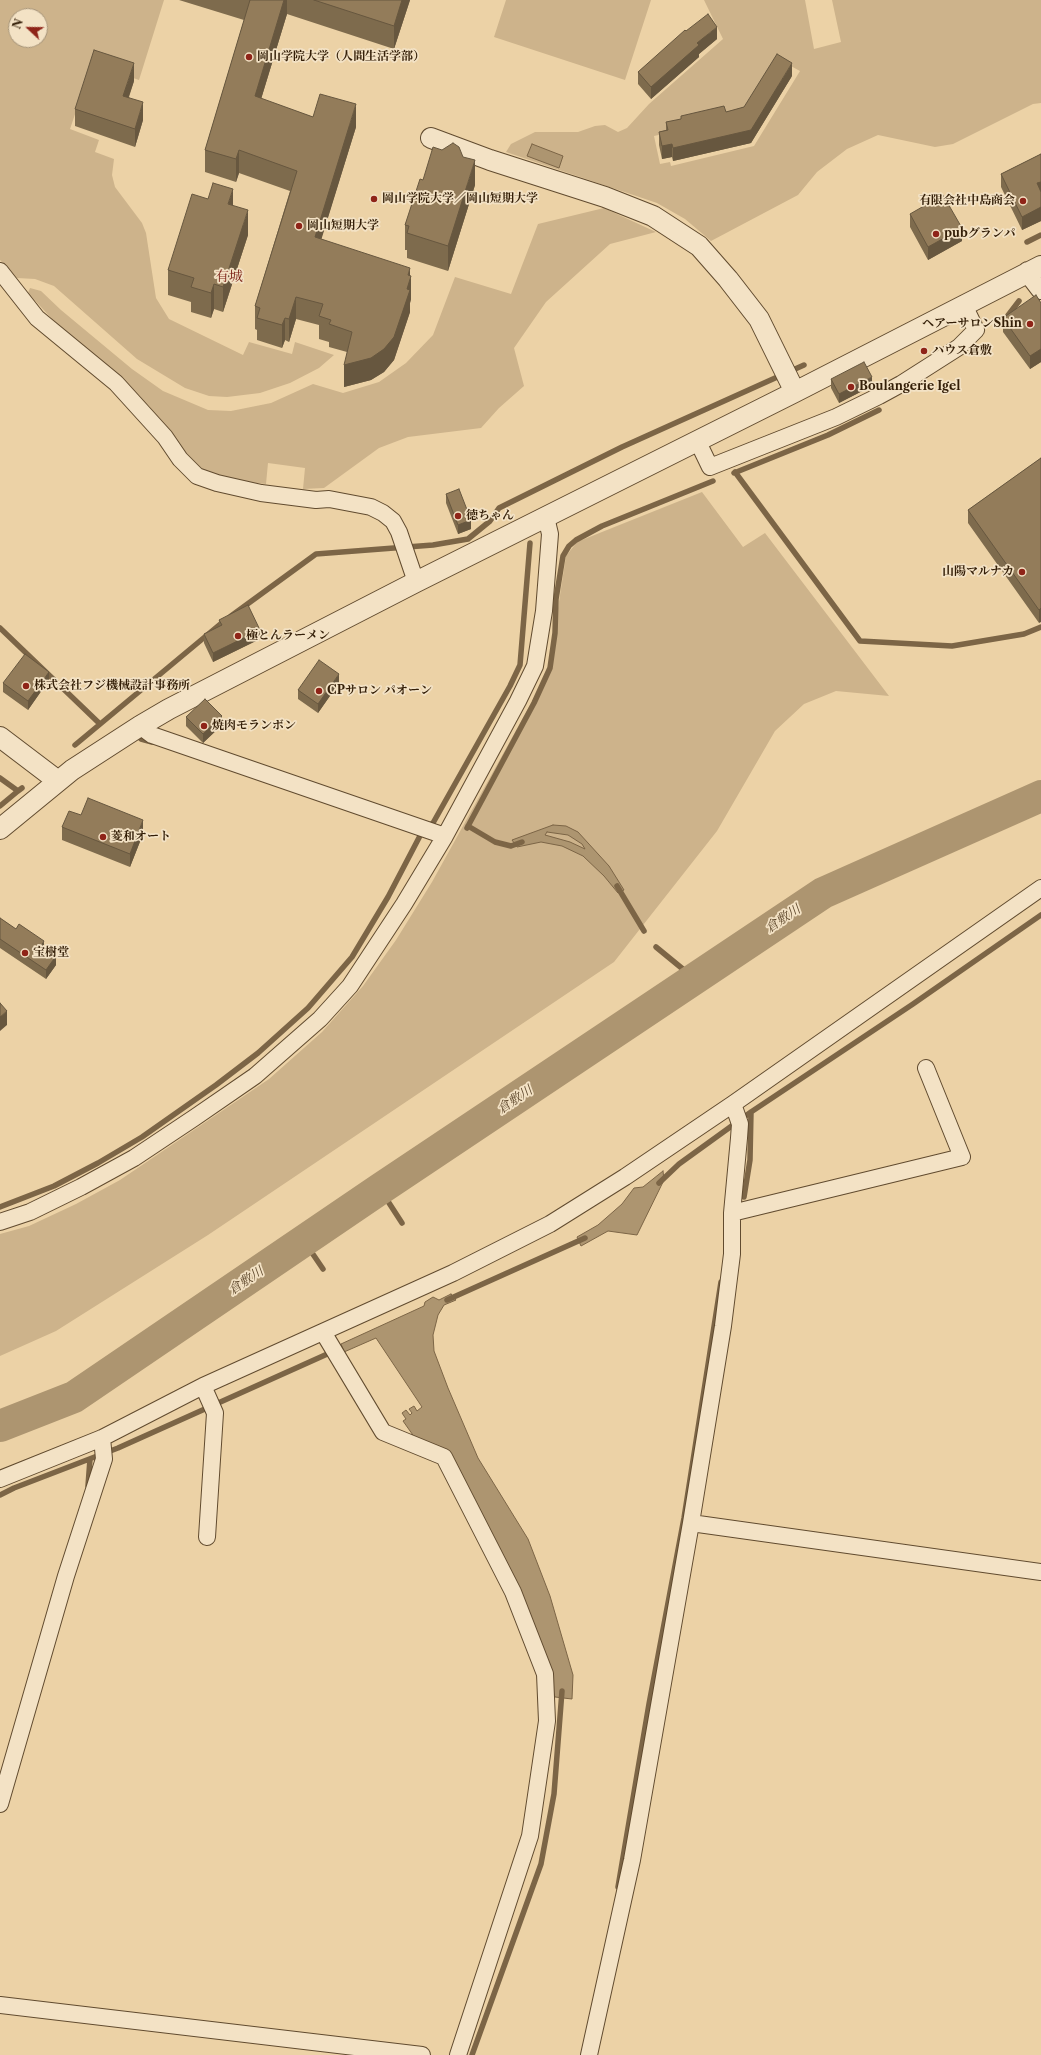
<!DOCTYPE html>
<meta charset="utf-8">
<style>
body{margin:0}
#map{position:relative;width:1041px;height:2055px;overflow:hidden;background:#ecd2a6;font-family:"Libre Caslon Text",serif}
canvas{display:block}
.north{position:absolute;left:8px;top:8px;width:40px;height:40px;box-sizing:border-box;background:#f3e2c5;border:1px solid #a69479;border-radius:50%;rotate:292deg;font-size:11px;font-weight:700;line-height:16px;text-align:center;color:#331e07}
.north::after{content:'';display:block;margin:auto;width:14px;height:18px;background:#8f2418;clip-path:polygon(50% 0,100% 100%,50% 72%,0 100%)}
</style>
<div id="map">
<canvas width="1041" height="2055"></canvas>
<div class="north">N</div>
</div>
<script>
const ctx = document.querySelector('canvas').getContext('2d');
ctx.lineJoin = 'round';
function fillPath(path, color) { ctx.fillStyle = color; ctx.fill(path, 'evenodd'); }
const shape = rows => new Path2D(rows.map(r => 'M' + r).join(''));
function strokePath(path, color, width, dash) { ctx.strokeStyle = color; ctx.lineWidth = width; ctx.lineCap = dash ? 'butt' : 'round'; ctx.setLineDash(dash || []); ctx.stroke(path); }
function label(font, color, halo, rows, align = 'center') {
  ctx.font = font + ' "Libre Caslon Text","Noto Serif JP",serif'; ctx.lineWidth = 3.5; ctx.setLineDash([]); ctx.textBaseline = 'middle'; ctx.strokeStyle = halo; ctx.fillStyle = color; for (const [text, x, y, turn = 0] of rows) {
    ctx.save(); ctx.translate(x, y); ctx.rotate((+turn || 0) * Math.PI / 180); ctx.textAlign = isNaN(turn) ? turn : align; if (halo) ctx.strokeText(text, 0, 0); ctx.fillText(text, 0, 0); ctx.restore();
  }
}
fillPath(shape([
 [0,0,164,0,139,80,92,64,70,129,99,140,95,152,114,159,112,175,115,187,142,223,146,233,156,298,169,319,243,355,249,342,292,354,295,342,334,355,319,368,290,383,260,393,227,397,209,396,185,388,137,359,54,286,35,279,17,278,0,260],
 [16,16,40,16,40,40,16,40],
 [506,0,651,0,625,80,494,37],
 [704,0,805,0,814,49,841,42,832,0,1041,0,1041,103,1033,104,953,144,935,147,878,135,847,149,817,172,798,195,711,241,685,219,657,203,506,152,511,144,535,132,578,132,595,126,605,125,618,132,627,128,649,104,723,39],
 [778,59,800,71,754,146,671,166,670,162,660,164,654,136,742,117],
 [604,208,656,232,610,244,546,302,514,348,524,386,499,408,481,428,408,437,379,448,324,488,303,489,305,468,268,463,266,484,238,481,202,474,186,457,149,406,53,320,28,293,30,288,41,291,61,310,132,369,163,391,208,410,231,411,271,403,313,384,343,393,379,382,406,363,433,335,455,277,511,294,538,224],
 [702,492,743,547,765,533,889,696,836,691,804,704,775,731,717,831,614,962,208,1235,56,1331,0,1356,0,1234,29,1226,76,1204,120,1180,269,1079,322,1032,363,986,396,940,432,882,535,696,549,667,566,556,577,542]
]), '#cdb38b');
const water = shape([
 [532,144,563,156,559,168,527,156,532,144],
 [553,825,566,826,578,832,609,866,624,890,618,893,604,876,583,856,562,846,541,842,517,847,512,840,553,825],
 [547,832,568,835,582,844,585,849,570,842,545,835,547,832],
 [663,1171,664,1180,637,1235,608,1231,581,1246,577,1237,598,1225,622,1204,634,1188,643,1187,663,1171],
 [451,1294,456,1300,444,1305,438,1315,433,1335,434,1351,448,1388,478,1458,528,1539,550,1596,573,1675,572,1699,555,1697,516,1580,461,1477,415,1438,403,1421,406,1419,402,1413,406,1410,410,1415,412,1413,409,1409,414,1406,417,1411,422,1407,376,1338,344,1352,341,1344,424,1306,425,1302,433,1297,439,1300,451,1294]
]);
fillPath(water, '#ad9570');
strokePath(water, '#7c6546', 1);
strokePath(shape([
 [1027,242,1041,235],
 [1006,318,1019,301],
 [735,472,860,641,952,646,1024,634,1041,627],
 [734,473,828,435,879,410],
 [231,616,316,554,433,545,468,539,490,521,499,508,622,447,804,365],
 [0,628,100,724],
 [141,739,152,742],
 [75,745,224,621],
 [0,778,18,791,22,788],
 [0,806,18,791],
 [468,826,495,842,511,846,522,842],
 [467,828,534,703,550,668,555,633,556,599,563,556,569,546,576,540,602,526,713,481],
 [617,886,644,931],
 [656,947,695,979],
 [659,1183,679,1164,751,1112,913,1004,1041,915],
 [380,1189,402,1223],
 [744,1197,750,1160,751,1112],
 [0,1207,54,1186,98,1163,142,1137,216,1085,258,1053,308,1008,352,957,388,897,422,832,433,823,510,686,520,665,530,543],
 [304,1241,323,1269],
 [447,1300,585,1238],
 [88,1486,90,1459],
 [0,1495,14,1488,118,1448,334,1351],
 [618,1887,649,1704,684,1518,721,1282],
 [472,2055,541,1864,554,1794,562,1691]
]), '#7c6546', 5.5);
strokePath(shape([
 [0,1426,74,1397,380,1189,823,893,1041,796]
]), '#ad9570', 32);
const minor = shape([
 [0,271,37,318,116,383,165,437,180,459,197,476,217,483,261,493,316,500,329,499,371,507,383,513,393,521,399,532,416,582],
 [697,440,710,467,836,417,879,396,901,384,959,347,976,330,964,305],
 [140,726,152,735,445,836],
 [732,1213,962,1157,926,1068],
 [0,1222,30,1212,81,1187,134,1158,194,1118,255,1076,320,1019,350,986,404,904,445,836,518,701,535,666,544,611,550,534,546,517],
 [323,1332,383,1432,444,1457,513,1592,545,1674,547,1721,530,1836,458,2055],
 [203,1386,215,1413,207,1537],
 [0,1479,102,1438,203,1386,453,1273,550,1224,625,1177,733,1104,1041,888],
 [691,1523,1041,1572],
 [0,1804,66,1576,104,1459,102,1438],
 [0,2005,422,2055],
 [589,2055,632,1860,691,1523,723,1326,732,1254,732,1213,739,1138,740,1124,733,1104]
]);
const tertiary = shape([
 [431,138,490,160,605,197,653,216,699,246,728,279,759,319,795,392],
 [1028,272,1041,289],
 [0,737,58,781],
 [0,829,72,770,140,726,169,709,416,582,795,392,1041,266]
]);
strokePath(minor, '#614b2f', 18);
strokePath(tertiary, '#614b2f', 22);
strokePath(minor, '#f3e2c5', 16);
strokePath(tertiary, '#f3e2c5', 20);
fillPath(shape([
 [179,0,410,0,394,49,287,14,261,99,313,117,356,127,321,239,410,276,411,299,410,303,410,312,394,360,384,372,371,380,344,387,347,352,329,347,329,342,319,339,319,325,296,319,289,342,285,340,282,348,257,340,257,330,255,329,255,306,290,191,239,173,236,182,205,172,205,150,244,20],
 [686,31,717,39,699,54,699,57,651,99,638,84,638,72],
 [792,76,751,143,673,161,672,157,662,159,659,145,659,132,666,130,666,122,726,112,744,107],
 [134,81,129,97,143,120,135,147,75,126,75,109],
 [1041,154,1041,221,1022,230,1001,187,1001,174],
 [423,180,475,185,448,271,407,258,407,250,405,250,405,225],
 [208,199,233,205,248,235,223,312,214,309,211,318,191,312,191,302,168,295,168,270],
 [910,214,962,241,928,260,910,227],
 [1041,303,1041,362,1030,369,1003,332,1003,318],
 [831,379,872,386,839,403,831,388],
 [1041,458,1039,623,968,523,968,510],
 [446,494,471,529,458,534,446,503],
 [219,620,260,639,213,662,204,643,204,634,219,626],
 [49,680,28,710,3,692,3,683],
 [339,683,318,713,298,699,298,690],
 [186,717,222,725,203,743,186,726],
 [81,815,143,834,130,867,62,840,62,827],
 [0,918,44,949,56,965,46,979,0,948]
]), '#7e6b4d');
fillPath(shape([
 [284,0,287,0,287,14,255,119,255,96],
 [402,0,410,0,394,49,394,26],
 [717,27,717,39,699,54,699,57,651,99,651,87,697,43],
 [134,63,134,81,123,113,123,96],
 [792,63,792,76,751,143,673,161,673,148,751,130],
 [143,102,143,120,135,147,135,129],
 [356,104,356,127,315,260,315,237],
 [672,144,672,157,662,159,662,146],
 [239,150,239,173,236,182,236,159],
 [475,160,475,185,448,271,448,246],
 [1041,182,1041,195,1037,183],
 [233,189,233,214,228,204],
 [1041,207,1041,221,1022,230,1022,217],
 [248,210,248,235,223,312,223,287],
 [962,228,962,241,928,260,928,247],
 [410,268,410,279,411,276,411,299,410,303,410,312,394,360,384,372,371,380,344,387,344,365,408,275],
 [214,284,214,309,211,318,211,293],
 [296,297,296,319,289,342,289,319],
 [285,318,285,340,282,348,282,325],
 [1041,349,1041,362,1030,369,1030,356],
 [872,377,872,386,839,403,839,394],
 [471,520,471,529,458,534,458,525],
 [1041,608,1041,622,1039,623,1039,610],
 [260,630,260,639,213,662,213,653],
 [49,672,49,680,28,710,28,701],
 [339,674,339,683,318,713,318,704],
 [222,716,222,725,203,743,203,734],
 [143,820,143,834,130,867,130,854],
 [44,941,44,950,41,946],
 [56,956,56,965,46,979,46,970],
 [7,1011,7,1025,0,1031,0,1017]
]), '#67573f');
const building = shape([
 [250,0,284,0,255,96,313,117,320,94,356,104,315,237,410,268,408,275,411,276,407,289,410,290,394,337,384,349,371,358,344,365,352,332,329,324,331,320,319,316,323,304,296,297,289,319,285,318,282,325,257,318,260,308,255,306,297,171,239,150,236,159,205,150,250,0],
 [314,0,402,0,394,26,314,0],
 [708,14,717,27,697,43,699,45,651,87,638,72,685,30,686,31,708,14],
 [94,50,134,63,123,96,143,102,135,129,75,109,94,50],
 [777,54,792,63,751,130,673,148,672,144,662,146,659,132,668,130,666,122,681,119,681,116,724,106,726,112,744,107,777,54],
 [453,143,459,147,463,157,475,160,448,246,407,233,409,226,405,225,420,179,423,180,433,147,442,150,453,143],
 [1041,154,1041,182,1037,183,1041,192,1041,207,1022,217,1001,174,1041,154],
 [213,183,233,189,228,204,248,210,223,287,214,284,211,293,191,287,194,278,168,270,192,194,208,199,213,183],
 [943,195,962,228,928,247,910,214,943,195],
 [1036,295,1041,303,1041,349,1030,356,1003,318,1036,295],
 [864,362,872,377,839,394,831,379,864,362],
 [1041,458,1041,608,1039,610,968,510,1041,458],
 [459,489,471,520,458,525,446,494,459,489],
 [248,605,260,630,213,653,204,634,222,625,219,620,248,605],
 [25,654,49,672,28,701,3,683,25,654],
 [319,660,339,674,318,704,298,690,319,660],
 [205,699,222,716,203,734,186,717,205,699],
 [88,798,143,820,130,854,62,827,69,811,81,815,88,798],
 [0,918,16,929,19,924,44,941,41,946,56,956,46,970,0,939,0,918],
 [0,1003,7,1011,0,1017,0,1003]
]);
fillPath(building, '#937c5a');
strokePath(building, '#67573f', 1);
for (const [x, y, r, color] of [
 [249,57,4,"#8f2418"],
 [374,199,4,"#8f2418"],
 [1023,201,4,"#8f2418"],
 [299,226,4,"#8f2418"],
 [936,234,4,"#8f2418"],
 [1030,324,4,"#8f2418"],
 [924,351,4,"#8f2418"],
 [851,387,4,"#8f2418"],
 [458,516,4,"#8f2418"],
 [1022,572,4,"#8f2418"],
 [238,636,4,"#8f2418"],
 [26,686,4,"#8f2418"],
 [319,691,4,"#8f2418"],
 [204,726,4,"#8f2418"],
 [103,837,4,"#8f2418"],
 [25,953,4,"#8f2418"]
]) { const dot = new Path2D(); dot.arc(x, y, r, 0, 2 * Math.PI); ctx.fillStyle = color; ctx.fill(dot); strokePath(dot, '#f3e2c5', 1.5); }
label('bold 12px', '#331e07', '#f3e2c5', [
 ["岡山学院大学（人間生活学部）",257,57],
 ["岡山学院大学／岡山短期大学",382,199],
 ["有限会社中島商会",1015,201,"right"],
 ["岡山短期大学",307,226],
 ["pubグランパ",944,234],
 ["ヘアーサロンShin",1022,324,"right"],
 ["ハウス倉敷",932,351],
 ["Boulangerie Igel",859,387],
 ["徳ちゃん",466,516],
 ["山陽マルナカ",1014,572,"right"],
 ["極とんラーメン",246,636],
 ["株式会社フジ機械設計事務所",34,686],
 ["CPサロン パオーン",327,691],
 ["焼肉モランボン",212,726],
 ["菱和オート",111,837],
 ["宝樹堂",33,953]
], 'left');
label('italic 13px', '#5e482c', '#f3e2c5', [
 ["倉敷川",783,919,-34],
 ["倉敷川",515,1100,-34],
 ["倉敷川",246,1281,-34]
]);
label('14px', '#7a1f14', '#f3e2c5', [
 ["有城",229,277]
]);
</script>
